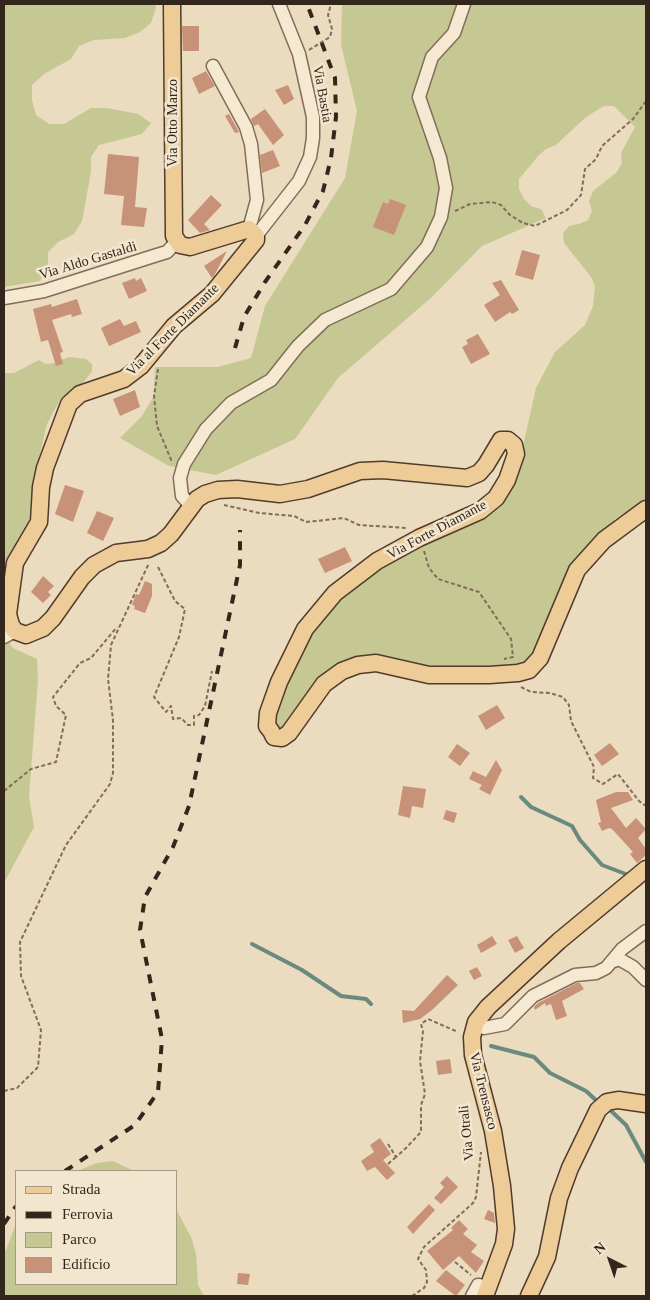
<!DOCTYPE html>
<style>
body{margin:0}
#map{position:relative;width:650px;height:1300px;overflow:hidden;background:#ebdbbf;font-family:"Times New Roman",serif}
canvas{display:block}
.frame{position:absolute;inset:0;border:5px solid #33261c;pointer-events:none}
.legend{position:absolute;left:15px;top:1170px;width:162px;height:115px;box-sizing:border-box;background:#f3e6ce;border:1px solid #a69987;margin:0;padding:6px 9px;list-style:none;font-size:15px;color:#33261c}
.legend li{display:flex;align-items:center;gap:10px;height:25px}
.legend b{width:25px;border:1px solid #a69987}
.north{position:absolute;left:585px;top:1235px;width:50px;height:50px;-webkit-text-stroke:4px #f3e6ce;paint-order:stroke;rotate:319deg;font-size:14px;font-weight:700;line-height:20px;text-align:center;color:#33261c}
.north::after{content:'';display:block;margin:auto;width:18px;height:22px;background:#33261c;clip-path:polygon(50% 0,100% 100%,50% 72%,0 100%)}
</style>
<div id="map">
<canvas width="650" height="1300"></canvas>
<div class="frame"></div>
<ul class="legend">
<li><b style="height:6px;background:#edcc98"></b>Strada</li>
<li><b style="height:6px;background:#33261c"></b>Ferrovia</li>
<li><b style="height:14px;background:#c6c894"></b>Parco</li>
<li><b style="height:14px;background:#c79277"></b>Edificio</li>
</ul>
<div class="north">N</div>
</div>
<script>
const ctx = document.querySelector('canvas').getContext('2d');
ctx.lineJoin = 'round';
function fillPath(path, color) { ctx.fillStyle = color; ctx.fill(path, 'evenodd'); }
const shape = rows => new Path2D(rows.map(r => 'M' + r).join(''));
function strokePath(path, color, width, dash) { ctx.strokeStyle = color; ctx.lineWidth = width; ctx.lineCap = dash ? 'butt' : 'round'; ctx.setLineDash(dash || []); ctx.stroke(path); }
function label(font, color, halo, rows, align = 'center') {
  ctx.font = font + ' "Times New Roman",serif'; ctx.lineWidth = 5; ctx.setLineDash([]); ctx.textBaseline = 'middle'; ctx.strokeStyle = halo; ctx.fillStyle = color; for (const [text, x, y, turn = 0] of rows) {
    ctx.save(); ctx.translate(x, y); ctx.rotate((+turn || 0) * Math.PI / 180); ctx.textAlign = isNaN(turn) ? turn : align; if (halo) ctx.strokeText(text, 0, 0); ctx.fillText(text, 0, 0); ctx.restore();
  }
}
fillPath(shape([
 [4,4,155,4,156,8,151,23,140,32,125,38,94,40,79,46,71,59,44,74,32,85,32,100,36,115,49,124,64,124,91,108,107,108,138,114,151,123,142,134,99,145,91,157,91,172,82,221,74,234,58,242,48,252,48,267,40,281,4,287],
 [342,4,646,4,646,500,615,519,570,567,533,655,522,666,411,668,365,657,285,727,276,731,274,721,280,701,302,644,341,597,411,549,505,494,523,446,536,388,555,352,585,325,593,306,595,286,591,277,564,243,563,233,569,226,579,224,588,220,592,211,589,201,593,191,617,172,622,163,621,153,635,127,614,106,604,106,586,117,556,145,546,149,539,155,519,179,519,189,524,199,531,206,541,209,546,218,482,246,432,297,338,378,295,439,216,475,169,466,120,438,142,416,154,396,155,367,218,367,251,358,265,306,345,178,357,111,341,45],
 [69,357,86,359,92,364,92,371,84,382,61,398,47,424,32,487,30,525,6,560,4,584,4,373,14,373,39,360,46,364,54,363],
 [4,635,13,648,37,659,38,680,29,796,34,827,4,883],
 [113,1161,134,1171,77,1171,97,1163],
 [176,1209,192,1239,196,1254,198,1285,204,1296,4,1296,4,1255,16,1224,16,1284,176,1284]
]), '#c6c894');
strokePath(shape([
 [521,797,531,807,572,826,580,840,602,865,631,876],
 [252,944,302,970,341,996,366,999,371,1004],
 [491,1046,534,1057,550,1073,586,1091,599,1103],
 [608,1108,626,1125,646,1162]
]), '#6a8a80', 4);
fillPath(shape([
 [182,26,199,26,199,51,183,51],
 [206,71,215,86,199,94,192,78],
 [288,85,294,99,284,105,275,90],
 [265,109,284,135,273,145,258,124,254,126,251,119],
 [229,114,238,130,239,132,235,133,225,116],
 [273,150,280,166,262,173,260,155],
 [108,154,139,157,135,207,147,208,144,227,121,225,124,196,104,194],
 [211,195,222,205,204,224,210,230,200,233,188,220],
 [390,199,406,205,394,235,373,227,383,202,388,204],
 [522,250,540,255,533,280,515,275],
 [227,251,214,276,212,278,204,266],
 [135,278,136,281,141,278,147,291,129,299,122,283],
 [501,280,519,310,512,314,510,312,495,322,484,305,500,295,492,283],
 [77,299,82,314,72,317,71,314,52,320,63,352,60,353,63,364,56,366,48,340,41,342,33,309,51,304,52,307],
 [120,319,124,326,136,321,141,332,109,346,101,328],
 [478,334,490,354,471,364,462,347,468,344,466,340],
 [135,390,140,407,120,416,113,399],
 [65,485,84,491,73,522,55,514],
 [97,511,114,518,103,541,87,533],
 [345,547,352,561,325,573,318,559],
 [43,576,54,586,48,592,51,595,43,603,31,592],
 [145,581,152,584,152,596,145,613,134,609,135,606,132,605,136,594,139,595],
 [497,705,505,718,486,730,478,716],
 [610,743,619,754,602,766,594,755],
 [457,744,470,753,460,766,448,757],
 [496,760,502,770,490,795,479,789,482,785,469,779,473,771,486,777],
 [403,786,426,789,423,808,412,806,410,818,398,815],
 [616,792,628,792,633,800,611,808,626,828,636,818,646,829,638,838,646,849,646,855,637,863,630,854,633,852,612,829,609,828,602,831,598,823,601,822,596,800],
 [446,810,457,813,454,823,443,819],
 [492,936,497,944,481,953,477,945],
 [517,936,524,948,515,953,508,940],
 [477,967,482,976,474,980,469,971],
 [447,975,458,985,432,1010,420,1019,403,1023,402,1010,414,1011],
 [577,983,580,983,584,989,562,1001,567,1016,556,1020,551,1004,546,1006,545,1003,535,1010,534,1007,538,1003],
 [450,1059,452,1073,438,1075,436,1061],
 [380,1138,391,1154,383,1160,395,1173,387,1180,375,1167,367,1171,361,1161,374,1152,370,1145],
 [447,1176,458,1187,441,1204,434,1198,444,1187,440,1183],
 [429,1204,435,1210,413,1234,407,1227],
 [488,1210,494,1213,495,1223,484,1219],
 [459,1220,468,1229,463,1234,477,1245,471,1252,484,1261,476,1273,459,1256,443,1270,427,1251,453,1230,451,1228],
 [446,1270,465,1285,456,1296,436,1281],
 [238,1273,250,1274,248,1285,237,1284]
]), '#c79277');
const minor = shape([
 [213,66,246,127,251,144,257,200,249,229],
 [256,236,299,181,310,157,313,138,313,117,299,54,279,4],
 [4,298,44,291,157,255,167,252,177,241],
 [191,506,182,496,180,478,184,464,206,429,231,403,271,380,298,346,325,320,391,289,427,247,441,217,446,188,440,158,419,97,432,57,454,33,464,4],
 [4,637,15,631],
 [614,961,619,959,633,967,646,980],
 [484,1028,505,1024,533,996,575,975,596,973,606,968,622,949,646,931],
 [472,1296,478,1285,489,1287]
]);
const major = shape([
 [172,4,174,236,180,245,190,247,249,229,256,236,256,240,212,294,174,326,141,366,124,379,80,394,69,404,45,468,41,487,39,522,15,563,8,614,11,625,15,631,26,635,43,628,53,618,82,577,94,565,116,553,148,549,161,543,171,534,197,499,205,494,218,490,237,489,280,494,308,489,360,471,383,470,467,478,479,473,486,465,501,440,508,440,514,445,516,454,507,480,496,498,480,511,419,538,377,561,335,593,305,629,279,682,268,713,267,726,271,731,274,737,282,738,289,733,324,684,342,671,358,665,376,663,429,675,489,675,518,673,529,670,540,658,577,570,604,540,646,509],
 [485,1296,504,1244,506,1229,502,1186,493,1131,473,1055,472,1037,476,1022,488,1007,559,941,646,869],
 [529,1296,547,1257,559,1198,570,1168,598,1110,607,1102,618,1100,646,1104]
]);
strokePath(minor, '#836c59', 15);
strokePath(major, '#503b2d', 19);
strokePath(shape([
 [309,50,330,37,332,29,328,15,331,4],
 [455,211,470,204,492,202,501,205,510,215,523,223,535,226,567,210,581,195,585,169,596,159,602,146,633,119,646,101],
 [158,369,154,396,157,426,172,462],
 [224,505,259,513,294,516,306,522,344,518,359,525,407,528],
 [424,551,429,568,438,579,479,592,511,639,513,657,504,659],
 [158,567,175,601,185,609,179,637,154,697,166,712,171,706,173,719,181,718,188,725,194,725,194,716,199,715,205,706,212,671],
 [521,687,531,692,550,693,563,697,569,705,571,721,594,767,593,778,603,784,618,774,639,801,646,806],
 [4,791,31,769,56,762,66,715,56,706,53,697,80,663,91,658,117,627],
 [4,1091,17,1088,38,1067,41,1030,21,976,20,942,66,845,110,784,113,773,113,720,108,679,111,645,149,563],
 [388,1144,396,1157,406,1148,421,1132,421,1105,425,1094,420,1061,423,1031,421,1024,428,1019,458,1032],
 [388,1164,396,1157],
 [455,1262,471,1275],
 [412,1296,424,1288,427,1282,426,1270,418,1259,424,1247,473,1203,476,1197,481,1152]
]), '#836c59', 2, [4, 2.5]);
strokePath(minor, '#f6e9d2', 12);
strokePath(major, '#edcc98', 16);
strokePath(shape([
 [235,348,244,317,265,282,305,225,323,191,331,158,336,117,335,78,307,4],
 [65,1171,135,1125,158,1092,162,1039,140,930,145,897,173,847,189,806,240,565,240,530],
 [4,1224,16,1206]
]), '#33261c', 4, [9, 9]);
label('14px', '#33261c', '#f3e6ce', [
 ["Via Bastia",322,94,80],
 ["Via Otto Marzo",173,123,-90],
 ["Via Aldo Gastaldi",88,261,-17],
 ["Via al Forte Diamante",173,330,-45],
 ["Via Forte Diamante",437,530,-28],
 ["Via Trensasco",483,1091,76],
 ["Via Otrali",467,1133,-96]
]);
</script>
